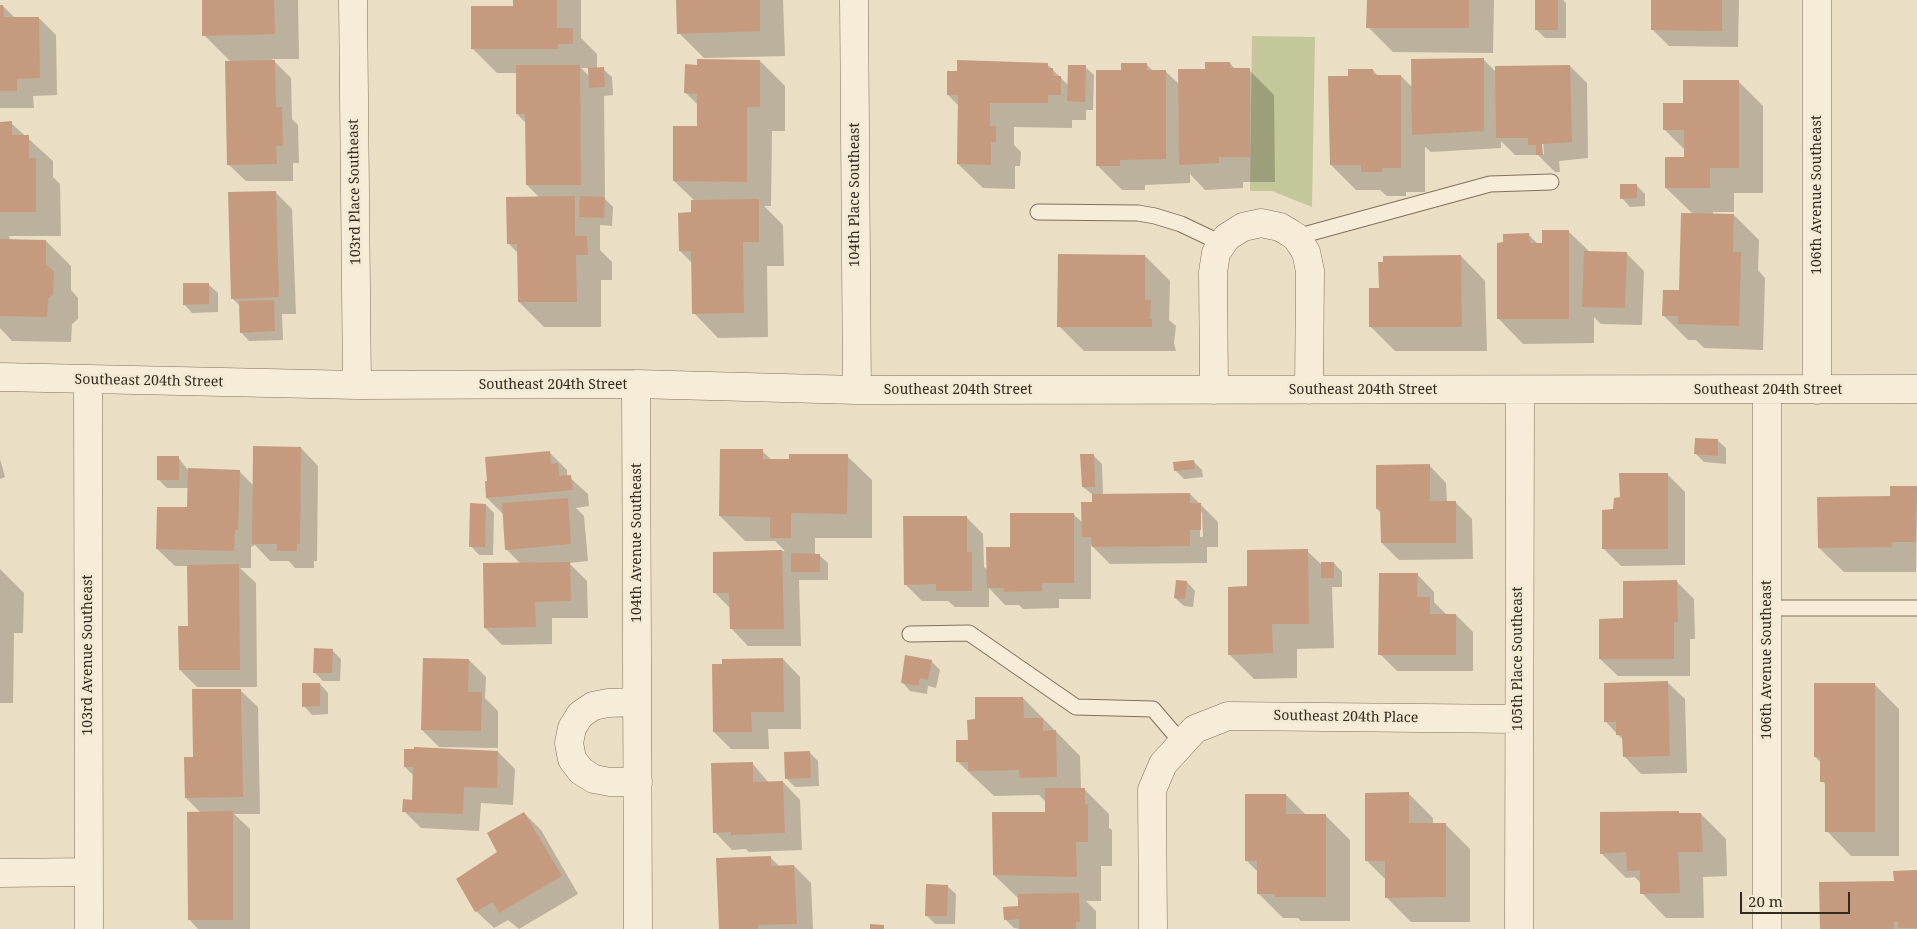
<!DOCTYPE html>
<style>
body{margin:0}
#map{position:relative;width:1917px;height:929px;overflow:hidden;background:#eadec4;font-family:"Noto Serif",serif}
canvas{display:block}
.scale{position:absolute;left:1740px;top:892px;width:110px;height:22px;box-sizing:border-box;border:2px solid #34291f;border-top:0;padding-left:6px;font-size:15px;line-height:18px;white-space:nowrap;color:#34291f;-webkit-text-stroke:4px #f2e9d3;paint-order:stroke}
</style>
<div id="map">
<canvas width="1917" height="929"></canvas>
<div class="scale">20 m</div>
</div>
<script>
const ctx = document.querySelector('canvas').getContext('2d');
ctx.lineJoin = 'round';
function fillPath(path, color) { ctx.fillStyle = color; ctx.fill(path, 'evenodd'); }
const shape = rows => new Path2D(rows.map(r => 'M' + r).join(''));
function strokePath(path, color, width, dash) { ctx.strokeStyle = color; ctx.lineWidth = width; ctx.lineCap = dash ? 'butt' : 'round'; ctx.setLineDash(dash || []); ctx.stroke(path); }
function label(font, color, halo, rows, align = 'center') {
  ctx.font = font + ' "Noto Serif",serif'; ctx.lineWidth = 5; ctx.setLineDash([]); ctx.textBaseline = 'middle'; ctx.strokeStyle = halo; ctx.fillStyle = color; for (const [text, x, y, turn = 0] of rows) {
    ctx.save(); ctx.translate(x, y); ctx.rotate((+turn || 0) * Math.PI / 180); ctx.textAlign = isNaN(turn) ? turn : align; if (halo) ctx.strokeText(text, 0, 0); ctx.fillText(text, 0, 0); ctx.restore();
  }
}
fillPath(shape([
 [1252,36,1315,37,1312,207,1272,191,1250,191]
]), '#c3c799');
fillPath(shape([
 [203,0,298,0,299,59,272,59,291,78,292,119,298,125,299,163,293,163,293,181,246,181,228,164,231,62,204,35],
 [514,0,581,0,581,38,597,54,597,69,603,69,612,77,613,95,604,96,605,199,613,207,612,226,600,225,600,250,612,262,612,280,601,280,601,327,544,327,519,302,519,254,508,243,540,198,527,185,526,123,517,114,517,73,497,73,472,48,514,7],
 [581,68,589,68,589,76],
 [678,0,783,0,785,56,704,58,679,33],
 [1368,0,1494,0,1493,53,1393,52,1368,27],
 [1537,0,1563,0,1566,3,1566,38,1545,38,1536,29],
 [1652,0,1739,0,1738,47,1669,46,1652,29],
 [3,6,15,18,39,18,56,35,57,95,33,96,34,108,0,108,0,7],
 [1483,59,1497,73,1570,66,1587,83,1588,158,1559,161,1560,172,1555,172,1538,155,1515,155,1501,141,1501,148,1431,152,1425,147,1425,192,1406,192,1406,196,1387,196,1380,190,1356,190,1331,165,1349,77,1373,70,1378,76,1401,76,1413,88],
 [1541,138,1543,138,1544,155,1541,152],
 [760,61,785,86,785,131,772,131,771,206,764,206,783,225,784,266,767,266,768,337,718,338,694,313,693,264,680,251,695,201,674,181,698,127,698,105,686,93,699,66],
 [1230,63,1236,70,1249,70,1274,95,1275,182,1243,182,1243,188,1205,190,1190,174,1190,183,1145,185,1145,190,1122,190,1097,165,1123,71,1146,64,1153,71,1165,71,1180,85],
 [1047,64,1069,86,1085,67,1094,75,1093,110,1086,110,1086,120,1072,120,1072,128,1014,127,1014,145,1021,152,1020,166,1015,166,1015,189,983,188,958,164,959,106,948,95],
 [1738,81,1763,106,1763,193,1734,193,1734,212,1713,212,1713,215,1734,215,1759,240,1758,270,1765,278,1763,350,1704,348,1696,340,1688,340,1663,315,1680,291,1693,214,1666,188,1685,159,1685,150,1664,129,1685,104],
 [0,123,11,123,53,161,53,177,60,184,61,236,9,236,10,240,46,241,71,266,71,290,78,298,78,319,72,324,71,342,12,341,0,328],
 [1636,185,1645,194,1645,206,1630,207,1622,198],
 [275,192,292,209,296,314,282,314,283,340,249,341,241,332,240,306,232,298],
 [1569,232,1590,252,1627,254,1644,271,1642,325,1601,324,1594,317,1594,343,1523,344,1499,319,1529,235,1538,244,1543,244],
 [1145,256,1170,281,1169,320,1176,326,1174,343,1176,351,1084,351,1059,326],
 [1461,256,1485,281,1487,351,1395,351,1370,326],
 [209,285,218,293,218,312,192,313,184,304],
 [1717,440,1726,448,1726,464,1704,462,1696,454],
 [301,448,318,466,317,561,314,561,314,568,295,568,289,561,270,561,255,545,251,547,251,568,240,568,256,583,257,687,197,687,180,670,189,627,188,566,175,566,157,549,188,509,189,488,167,488,158,479,178,457,187,469,239,471,254,486],
 [762,451,772,460,847,456,872,480,872,538,815,538,815,555,819,555,828,563,828,580,799,580,801,646,748,646,731,628,731,609,715,593,714,553,785,551,775,541,745,541,720,516],
 [550,453,567,470,567,475,588,494,589,506,576,508,584,516,588,561,569,563,587,581,588,618,552,618,552,644,502,645,485,628,521,564,506,549,504,515,487,498],
 [1093,455,1102,464,1103,495,1190,494,1218,522,1218,547,1207,547,1207,563,1110,564,1091,545,1091,599,1059,599,1059,608,1023,609,1019,605,1005,605,989,588,989,607,955,607,948,601,922,601,905,584,966,517,983,534,984,567,988,570,1012,549,1073,514,1083,523,1093,504,1093,495,1083,487],
 [1200,510,1202,513,1203,537,1200,537],
 [0,459,5,477,0,479],
 [1193,461,1202,470,1203,477,1184,479,1175,470],
 [1429,465,1446,483,1447,502,1455,502,1472,519,1473,559,1399,560,1382,543,1382,514,1377,509],
 [1667,474,1685,492,1685,565,1621,566,1604,549,1615,510,1621,498],
 [1891,487,1917,487,1916,572,1844,572,1819,548,1891,498],
 [486,505,494,513,493,555,479,555,471,546],
 [1307,551,1322,565,1334,563,1342,572,1342,587,1332,587,1334,648,1297,649,1297,678,1254,679,1229,654,1249,588],
 [0,569,24,593,23,633,14,633,13,703,0,703],
 [1417,574,1434,592,1434,602,1447,615,1456,615,1473,632,1473,671,1397,671,1380,654],
 [1187,582,1195,591,1193,607,1184,606,1175,598],
 [1677,582,1694,599,1695,639,1690,639,1690,676,1618,676,1600,659,1625,619],
 [332,650,341,659,340,681,323,681,314,672],
 [783,659,800,677,801,729,768,729,769,749,731,749,714,732],
 [469,660,486,677,485,698,498,711,498,748,439,747,422,730],
 [931,661,940,670,936,688,928,686,927,694,910,691,902,682],
 [1667,682,1685,699,1687,773,1641,774,1624,756,1624,741,1606,722],
 [320,684,328,693,328,714,312,715,304,706],
 [1874,684,1899,709,1899,856,1851,856,1827,831,1827,786,1822,781,1822,763,1815,757],
 [240,690,258,707,260,814,234,814,250,829,250,929,198,929,189,919,201,813,186,798,194,758],
 [1023,698,1080,756,1081,789,1084,789,1109,814,1109,828,1112,830,1112,866,1101,866,1101,901,1086,901,1096,911,1096,929,1020,929,1014,928,1005,919,1018,907,1020,900,994,875,1046,813,1046,802,1039,795,994,796,958,762,969,741,977,720],
 [498,752,515,769,513,805,481,803,479,831,421,828,404,811,413,801,414,776,405,767],
 [810,753,818,761,819,786,795,787,786,778],
 [752,763,769,783,783,782,800,800,802,850,749,852,746,849,732,850,715,832],
 [1408,793,1433,818,1433,824,1445,824,1470,849,1470,922,1411,922,1386,897,1386,880,1366,860],
 [1286,795,1306,815,1325,815,1350,840,1350,921,1301,921,1298,918,1283,918,1258,893,1258,872,1247,861],
 [524,813,541,830,578,894,519,929,508,920,494,928,476,911,457,880,499,852],
 [1701,814,1726,839,1727,876,1703,877,1704,918,1666,918,1642,893,1641,884,1635,877,1626,878,1601,853],
 [770,857,780,867,794,866,811,883,813,929,720,929],
 [1917,871,1917,929,1821,929,1895,882],
 [947,886,956,894,955,924,935,924,927,916]
]), '#0003');
fillPath(shape([
 [202,0,274,0,275,34,202,36],
 [513,0,557,0,557,28,573,28,573,44,558,44,558,49,471,49,471,6,513,6],
 [676,0,760,0,760,31,677,34],
 [1367,0,1469,0,1469,28,1366,28],
 [1535,0,1558,0,1558,30,1535,30],
 [1651,0,1722,0,1722,31,1651,30],
 [0,5,3,5,4,17,39,17,40,78,17,79,17,91,0,91],
 [1484,58,1484,131,1412,135,1411,59],
 [697,59,760,60,760,107,747,107,747,182,673,181,673,126,697,126,697,94,684,93,685,64,697,65],
 [275,60,276,107,282,107,283,146,276,146,277,164,227,165,225,61],
 [957,60,1048,63,1048,68,1053,68,1053,76,1061,76,1061,95,1048,95,1048,103,990,103,990,126,996,126,996,142,991,142,991,165,957,164,958,95,947,95,947,71,957,71],
 [1205,62,1230,62,1230,68,1250,68,1250,157,1219,157,1219,163,1179,165,1178,69,1205,69],
 [1121,63,1147,63,1147,70,1166,70,1166,159,1120,160,1120,166,1096,166,1096,70,1121,70],
 [516,65,580,65,581,185,526,185,525,114,516,114],
 [1068,65,1086,65,1085,102,1067,101],
 [1570,65,1572,142,1542,144,1543,155,1536,155,1536,145,1528,145,1528,138,1496,138,1495,66],
 [604,67,605,87,589,88,588,68],
 [1348,69,1373,69,1373,75,1401,75,1401,168,1382,168,1382,172,1361,172,1361,165,1330,165,1328,76,1348,76],
 [1683,80,1739,80,1739,168,1710,168,1710,188,1665,188,1665,157,1684,157,1684,130,1663,130,1663,103,1683,103],
 [12,121,12,135,29,135,29,158,36,158,36,212,0,212,0,122],
 [1620,184,1637,184,1637,198,1620,199],
 [276,191,279,297,231,299,228,192],
 [575,196,575,236,587,236,588,255,576,255,577,302,518,302,517,244,507,244,506,197],
 [580,196,605,197,604,218,579,217],
 [759,199,759,242,743,242,744,313,692,314,691,251,679,251,678,213,691,212,691,200],
 [1681,213,1734,214,1733,252,1741,252,1739,326,1678,324,1678,316,1662,316,1663,290,1679,290],
 [1542,230,1569,230,1569,319,1497,319,1497,243,1503,242,1503,234,1529,233,1530,243,1542,243],
 [0,239,46,240,46,264,54,272,53,294,48,299,47,317,0,316],
 [1584,251,1627,252,1625,308,1582,307],
 [1058,254,1145,255,1145,300,1151,300,1150,319,1152,319,1152,327,1057,327],
 [1461,255,1462,327,1369,327,1369,288,1379,288,1378,262,1383,262,1383,256],
 [183,283,209,283,209,304,183,305],
 [274,300,275,331,240,333,239,301],
 [1695,438,1718,439,1718,456,1694,454],
 [253,446,301,447,300,544,297,544,297,551,277,551,277,544,252,544],
 [720,449,763,449,763,459,789,459,789,454,848,454,847,514,791,513,791,538,770,538,770,517,719,516],
 [550,451,551,464,558,463,559,476,571,475,573,490,486,498,485,481,487,481,485,457],
 [1080,454,1094,454,1095,487,1082,487],
 [157,456,179,456,179,480,157,480],
 [1194,460,1195,469,1174,471,1173,462],
 [1430,464,1430,501,1456,501,1456,543,1381,543,1380,509,1376,509,1376,465],
 [188,468,240,470,238,530,235,530,234,551,156,549,157,507,187,507],
 [1619,473,1668,473,1668,549,1602,549,1602,510,1613,509,1614,498,1620,497],
 [1890,486,1917,486,1916,542,1892,542,1892,547,1818,548,1817,497,1890,496],
 [1190,493,1190,503,1201,503,1201,530,1190,530,1190,546,1092,547,1091,537,1082,537,1081,502,1092,502,1092,494],
 [568,498,571,544,505,550,502,503],
 [470,503,486,504,485,547,469,547],
 [1010,513,1074,513,1074,583,1042,583,1042,591,1004,592,1004,588,987,588,986,547,1010,547],
 [903,516,967,516,967,552,972,552,972,591,936,591,936,584,904,585],
 [1308,549,1309,624,1272,624,1273,653,1228,655,1228,587,1247,586,1247,550],
 [782,550,784,629,730,629,729,593,713,593,713,552],
 [791,553,820,554,820,572,791,572],
 [570,562,571,601,535,602,536,627,484,628,483,563],
 [1321,562,1334,562,1334,578,1321,578],
 [239,564,240,670,179,670,178,626,188,626,187,565],
 [1379,573,1418,573,1417,597,1430,597,1430,614,1456,614,1456,655,1378,655],
 [1176,580,1187,581,1185,599,1174,598],
 [1677,580,1678,622,1674,622,1674,659,1599,659,1599,619,1623,618,1623,581],
 [314,648,333,649,332,673,313,673],
 [905,655,932,660,928,680,920,678,918,686,901,683],
 [423,658,469,659,468,692,482,692,481,731,421,730],
 [783,658,784,712,751,712,752,732,713,732,712,664,722,664,722,659],
 [1668,681,1670,756,1623,757,1622,735,1616,735,1616,722,1604,722,1604,683],
 [302,683,320,683,320,706,302,707],
 [1814,683,1875,683,1875,832,1825,832,1825,782,1820,782,1820,757,1814,757],
 [192,689,241,689,243,797,185,798,184,757,193,757],
 [975,697,1023,697,1024,718,1043,718,1043,731,1056,730,1057,777,1020,778,1019,770,968,771,968,762,956,762,956,740,968,740,967,720,975,719],
 [414,747,498,751,497,788,464,787,463,814,402,812,403,799,412,800,413,767,404,767,404,749,414,749],
 [810,751,811,778,785,779,784,752],
 [753,762,753,782,783,781,785,833,731,835,731,832,713,833,711,763],
 [1045,788,1085,788,1085,805,1088,804,1088,842,1076,842,1077,877,993,875,992,812,1045,812],
 [1409,792,1409,823,1446,823,1446,897,1385,898,1385,861,1365,861,1365,793],
 [1245,794,1286,794,1286,814,1326,814,1326,897,1275,897,1275,894,1257,894,1257,861,1245,861],
 [233,811,233,920,188,920,187,812],
 [1679,811,1679,813,1701,813,1703,852,1678,852,1680,893,1640,894,1640,870,1627,871,1626,852,1600,854,1600,812],
 [524,812,562,876,499,913,493,902,475,912,456,879,497,852,487,833],
 [771,856,771,866,794,865,797,924,758,925,758,929,719,929,716,858],
 [1917,870,1917,928,1898,928,1898,922,1894,922,1894,929,1820,929,1819,882,1894,881,1893,871],
 [926,884,948,885,947,916,925,916],
 [1079,893,1080,922,1076,922,1076,929,1019,929,1019,919,1004,920,1003,907,1018,906,1018,894],
 [870,924,884,925,884,929,870,929]
]), '#c59a7e');
const service = shape([
 [1038,212,1138,213,1155,216,1181,224,1223,244],
 [1296,237,1490,184,1551,182],
 [1767,608,1917,608],
 [910,634,969,633,1076,707,1153,709,1182,743]
]);
const minor = shape([
 [353,0,357,385],
 [854,0,857,390],
 [1817,0,1817,390],
 [0,377,357,385,636,384,857,390,1917,389],
 [88,380,89,929],
 [636,384,638,929],
 [1214,390,1213,272,1216,253,1227,237,1243,227,1261,223,1280,227,1290,233,1296,237,1306,252,1310,271,1309,390],
 [1767,390,1767,929],
 [637,702,608,703,593,706,580,715,572,728,569,743,572,759,581,771,594,779,610,782,638,782],
 [0,873,88,872],
 [1153,929,1152,790,1163,764,1195,729,1228,716,1518,719],
 [1519,929,1520,390]
]);
strokePath(service, '#83705c', 17);
strokePath(minor, '#83705c', 29);
strokePath(service, '#f6ecd7', 15);
strokePath(minor, '#f6ecd7', 28);
label('14px', '#34291f', '#f2e9d3', [
 ["103rd Place Southeast",355,192,-91],
 ["104th Place Southeast",855,195,-90],
 ["106th Avenue Southeast",1817,195,-90],
 ["Southeast 204th Street",149,381,1],
 ["Southeast 204th Street",553,385],
 ["Southeast 204th Street",958,390],
 ["Southeast 204th Street",1363,390],
 ["Southeast 204th Street",1768,390],
 ["104th Avenue Southeast",637,543,-90],
 ["103rd Avenue Southeast",88,655,-90],
 ["105th Place Southeast",1518,659,-90],
 ["106th Avenue Southeast",1767,660,-90],
 ["Southeast 204th Place",1346,717,1]
]);
</script>
